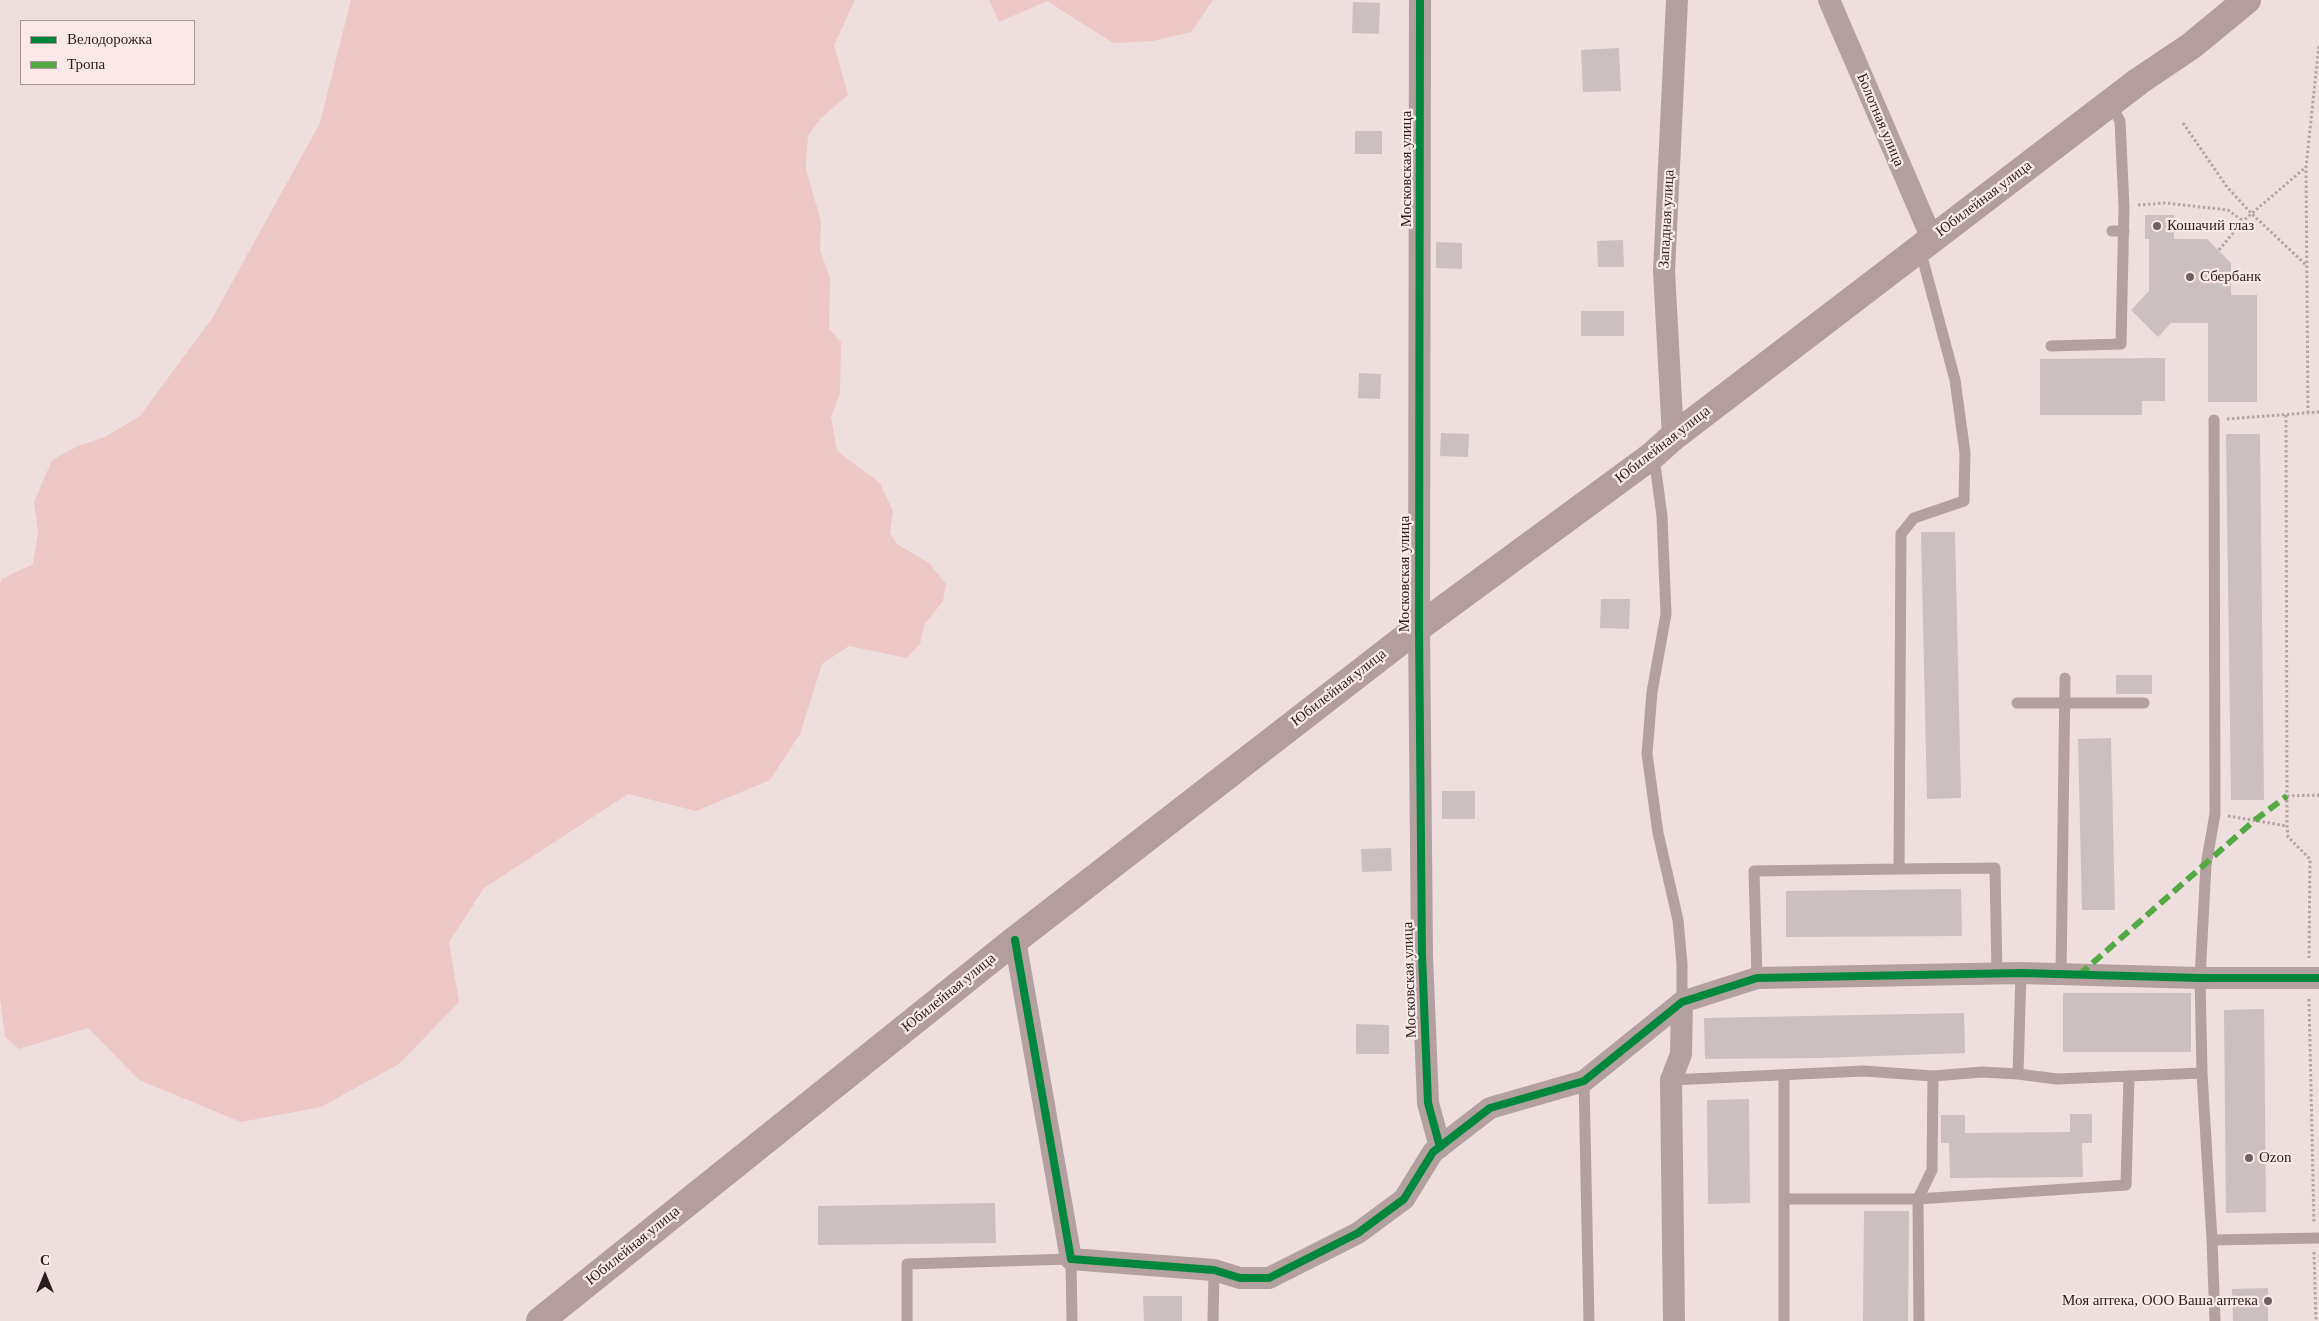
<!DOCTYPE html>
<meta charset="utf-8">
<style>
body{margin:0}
#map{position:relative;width:2319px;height:1321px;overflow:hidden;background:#efdede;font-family:"Times New Roman",serif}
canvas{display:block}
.legend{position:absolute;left:20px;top:20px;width:175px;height:65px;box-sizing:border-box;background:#fbe9e7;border:1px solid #a79897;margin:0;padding:6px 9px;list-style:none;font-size:15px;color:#291e1e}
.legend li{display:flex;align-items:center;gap:10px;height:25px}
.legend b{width:25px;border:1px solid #a79897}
.north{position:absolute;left:20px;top:1251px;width:50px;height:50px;-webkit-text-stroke:4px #fbe9e7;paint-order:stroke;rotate:0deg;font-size:14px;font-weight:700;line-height:20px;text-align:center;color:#291e1e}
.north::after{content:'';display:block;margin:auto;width:18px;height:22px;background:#291e1e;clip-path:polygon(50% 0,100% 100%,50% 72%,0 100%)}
</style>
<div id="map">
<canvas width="2319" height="1321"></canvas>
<ul class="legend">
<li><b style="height:6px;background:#00873e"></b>Велодорожка</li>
<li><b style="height:6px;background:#53aa43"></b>Тропа</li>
</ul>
<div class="north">С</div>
</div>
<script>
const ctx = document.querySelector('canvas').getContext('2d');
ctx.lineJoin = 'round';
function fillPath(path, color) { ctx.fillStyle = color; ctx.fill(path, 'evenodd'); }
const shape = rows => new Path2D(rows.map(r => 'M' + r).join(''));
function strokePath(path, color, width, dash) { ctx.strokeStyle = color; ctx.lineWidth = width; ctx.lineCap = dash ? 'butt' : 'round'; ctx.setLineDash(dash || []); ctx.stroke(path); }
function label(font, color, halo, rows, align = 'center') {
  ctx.font = font + ' "Times New Roman",serif'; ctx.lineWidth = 4.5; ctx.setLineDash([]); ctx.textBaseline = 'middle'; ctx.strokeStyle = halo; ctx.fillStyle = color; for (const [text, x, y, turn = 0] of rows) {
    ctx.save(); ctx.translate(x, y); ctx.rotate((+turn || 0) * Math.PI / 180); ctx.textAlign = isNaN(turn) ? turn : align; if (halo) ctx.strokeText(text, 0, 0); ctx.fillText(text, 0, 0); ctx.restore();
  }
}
fillPath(shape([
 [351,0,855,0,834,45,848,95,820,119,808,136,806,160,806,170,821,221,820,250,830,278,829,329,841,342,840,393,831,417,837,451,880,483,893,511,890,533,897,544,929,563,946,584,943,601,924,625,920,644,907,658,849,646,822,664,800,734,770,780,696,811,628,794,484,888,449,942,459,1002,399,1064,321,1107,241,1122,139,1080,88,1028,19,1049,5,1037,0,998,0,583,2,579,33,564,38,532,34,502,52,460,78,446,105,437,140,416,213,317,320,123],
 [989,0,1213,0,1191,32,1153,41,1113,43,1047,1,999,22]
]), '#ecc7c5');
fillPath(shape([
 [1353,2,1380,3,1379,34,1352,33],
 [1619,48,1621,91,1583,92,1581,50],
 [1355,131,1382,131,1382,154,1355,154],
 [2145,215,2174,215,2174,239,2207,239,2231,263,2231,295,2257,295,2257,402,2208,402,2208,323,2171,323,2158,337,2131,310,2149,291,2149,239,2145,239],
 [1623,240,1624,267,1598,267,1597,241],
 [1436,242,1462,243,1462,269,1436,268],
 [1581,311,1624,311,1624,336,1581,336],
 [2165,358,2165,401,2142,401,2142,415,2040,415,2040,359],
 [1359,373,1381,374,1380,399,1358,398],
 [1441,433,1469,434,1468,457,1440,456],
 [2226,434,2260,434,2264,800,2231,800],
 [1921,532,1955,532,1961,798,1927,799],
 [1601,599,1630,599,1629,629,1600,628],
 [2116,675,2152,675,2152,694,2116,694],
 [2111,738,2115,910,2082,910,2078,739],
 [1442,791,1475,791,1475,819,1442,819],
 [1391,848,1392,871,1362,872,1361,849],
 [1961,889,1962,936,1786,937,1786,891],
 [2063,993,2191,993,2191,1052,2063,1052],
 [2264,1009,2266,1212,2226,1213,2224,1010],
 [1964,1013,1965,1053,1820,1058,1705,1059,1704,1018],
 [1356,1024,1389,1025,1389,1054,1356,1054],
 [1749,1099,1750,1203,1708,1204,1707,1100],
 [2070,1114,2092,1114,2092,1143,2082,1143,2083,1177,1950,1178,1949,1143,1941,1143,1941,1115,1965,1115,1965,1133,2070,1132],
 [995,1203,996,1243,818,1245,818,1206],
 [1864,1211,1909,1211,1908,1321,1863,1321],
 [2268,1288,2268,1321,2233,1321,2232,1289],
 [1143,1296,1182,1296,1182,1321,1144,1321]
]), '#ccbfbf');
strokePath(shape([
 [2183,123,2227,187,2251,213,2306,265],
 [2138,205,2165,203,2228,210,2243,221],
 [2219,250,2243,221,2306,167],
 [2308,413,2306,167,2319,45],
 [2286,415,2287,826,2288,837,2310,859,2309,958],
 [2227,419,2319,412],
 [2287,796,2319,795],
 [2228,816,2287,826],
 [2309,999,2314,1223],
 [2314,1252,2316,1321]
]), '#b4a4a3', 3, [2.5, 2.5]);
strokePath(shape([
 [2112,231,2124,231],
 [1920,249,1955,380,1965,453,1964,501,1914,518,1901,534,1899,869,1995,868,1997,974],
 [2051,346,2121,344,2124,207,2120,121,2110,103],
 [1654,457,1662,516,1666,614,1652,692,1647,754,1658,833,1678,920,1682,964,1682,1002],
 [2017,703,2144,703],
 [2061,975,2065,678],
 [1757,978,1754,871,1899,869],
 [2202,1073,2212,1240,2319,1238],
 [2018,1074,2057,1079,2202,1073,2200,978,2206,865,2215,814,2214,420],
 [1784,1075,1784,1321],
 [1671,1080,1864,1071,1933,1076,1982,1072,2018,1074,2021,973],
 [1584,1081,1589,1321],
 [1785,1199,1918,1199,2126,1185,2129,1076],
 [2212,1240,2215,1321],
 [907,1321,907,1264,1071,1259,1072,1321],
 [1213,1321,1214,1270],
 [1919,1321,1918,1199,1932,1170,1933,1076]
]), '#b4a09f', 11);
strokePath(shape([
 [1420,0,1419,627,1422,955,1428,1103,1440,1147],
 [1829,0,1932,239],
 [1673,437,1664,271,1677,0],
 [1015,940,1071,1259,1214,1270,1240,1278,1269,1278,1358,1233,1404,1199,1433,1152,1490,1108,1584,1081,1682,1002,1757,978,2021,973,2200,978,2319,978],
 [1674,1321,1671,1080,1681,1054,1682,1002]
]), '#b4a09f', 22);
strokePath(shape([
 [540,1321,1015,940,1419,627,1653,455,1673,437,2139,81,2191,46,2247,0]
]), '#b49d9d', 28);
strokePath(shape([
 [2079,975,2255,820,2287,796]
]), '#53aa43', 6, [12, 6]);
strokePath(shape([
 [1420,0,1419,627,1422,955,1428,1103,1440,1147],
 [1015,940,1071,1259,1214,1270,1240,1278,1269,1278,1358,1233,1404,1199,1433,1152,1490,1108,1584,1081,1682,1002,1757,978,2021,973,2200,978,2319,978]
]), '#00873e', 8);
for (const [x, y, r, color] of [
 [2157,226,5,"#6e6161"],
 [2190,277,5,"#6e6161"],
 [2249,1158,5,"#6e6161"],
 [2268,1301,5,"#6e6161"]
]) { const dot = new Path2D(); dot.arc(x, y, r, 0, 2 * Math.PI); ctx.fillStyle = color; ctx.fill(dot); strokePath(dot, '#fbe9e7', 2); }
label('15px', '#291e1e', '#fbe9e7', [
 ["Болотная улица",1880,120,67],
 ["Московская улица",1407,169,-90],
 ["Юбилейная улица",1984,199,-37],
 ["Западная улица",1667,219,-87],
 ["Юбилейная улица",1663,445,-38],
 ["Московская улица",1405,574,-90],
 ["Юбилейная улица",1339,688,-38],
 ["Московская улица",1410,980,-92],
 ["Юбилейная улица",949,993,-39],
 ["Юбилейная улица",633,1246,-39]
]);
label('15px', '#291e1e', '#fbe9e7', [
 ["Кошачий глаз",2167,226],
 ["Сбербанк",2200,277],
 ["Ozon",2259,1158],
 ["Моя аптека, ООО Ваша аптека",2258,1301,"right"]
], 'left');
</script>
